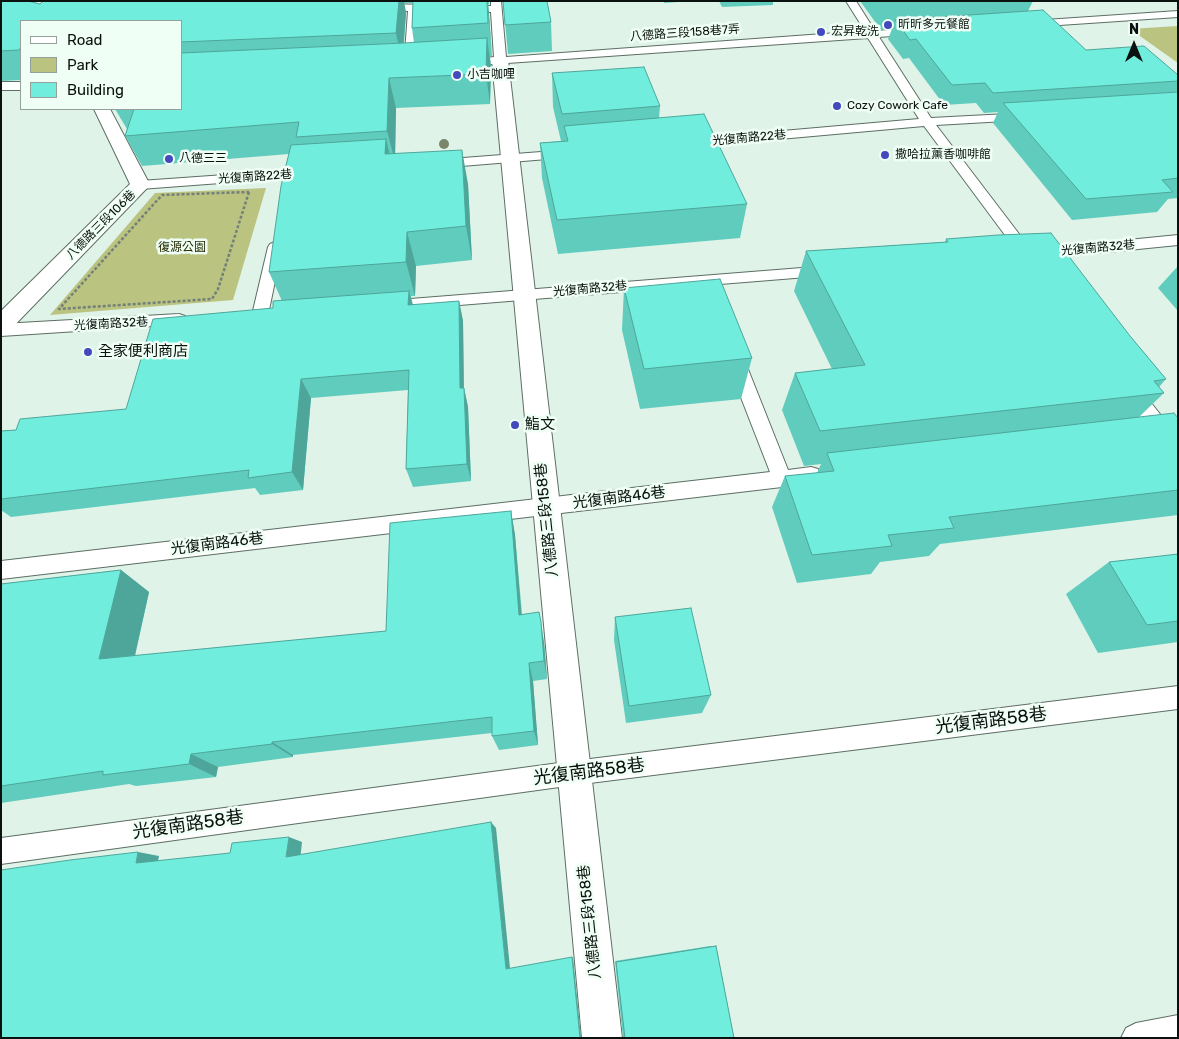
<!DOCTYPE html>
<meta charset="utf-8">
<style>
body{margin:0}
#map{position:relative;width:1179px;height:1039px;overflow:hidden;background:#dff3e8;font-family:Rubik,sans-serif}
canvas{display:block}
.frame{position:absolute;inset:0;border:2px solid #0b110e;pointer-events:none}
.legend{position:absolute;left:20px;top:20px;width:162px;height:90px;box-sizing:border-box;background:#effff6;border:1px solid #94a099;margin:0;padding:6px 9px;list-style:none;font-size:15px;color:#0b110e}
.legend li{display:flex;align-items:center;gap:10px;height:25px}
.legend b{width:25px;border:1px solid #94a099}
.north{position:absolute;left:1109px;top:20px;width:50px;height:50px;-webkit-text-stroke:4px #effff6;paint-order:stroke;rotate:0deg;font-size:14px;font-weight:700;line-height:20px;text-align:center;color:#0b110e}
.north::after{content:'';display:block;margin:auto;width:18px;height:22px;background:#0b110e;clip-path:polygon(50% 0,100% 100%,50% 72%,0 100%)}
</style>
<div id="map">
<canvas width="1179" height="1039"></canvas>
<div class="frame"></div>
<ul class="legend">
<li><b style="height:6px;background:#fff"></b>Road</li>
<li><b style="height:14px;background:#bac380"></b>Park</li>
<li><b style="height:14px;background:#70eddc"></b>Building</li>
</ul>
<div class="north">N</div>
</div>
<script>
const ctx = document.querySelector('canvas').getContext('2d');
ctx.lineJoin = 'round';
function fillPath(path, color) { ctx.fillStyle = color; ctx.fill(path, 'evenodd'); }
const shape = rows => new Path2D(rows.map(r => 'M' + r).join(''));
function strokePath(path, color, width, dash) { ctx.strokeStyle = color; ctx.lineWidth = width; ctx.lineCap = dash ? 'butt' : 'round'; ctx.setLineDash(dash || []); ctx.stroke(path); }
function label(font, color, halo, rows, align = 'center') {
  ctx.font = font + ' Rubik,"Noto Sans TC",sans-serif'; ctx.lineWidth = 5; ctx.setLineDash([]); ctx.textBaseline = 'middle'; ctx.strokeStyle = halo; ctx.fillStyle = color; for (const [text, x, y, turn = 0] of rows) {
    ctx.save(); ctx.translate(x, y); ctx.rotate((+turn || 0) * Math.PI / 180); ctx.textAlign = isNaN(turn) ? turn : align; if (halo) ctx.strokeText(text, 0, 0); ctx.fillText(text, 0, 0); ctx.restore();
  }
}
fillPath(shape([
 [1178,26,1178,63,1130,29],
 [266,188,233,300,50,315,155,193]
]), '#bac380');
const lane = shape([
 [491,1,501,1,506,57,865,31,846,1,856,1,875,31,916,28,922,31,916,34,879,37,931,118,1027,113,1029,116,1027,119,1023,120,936,125,1032,251,1038,249,1178,235,1178,245,1038,259,1033,258,1027,260,1022,258,924,126,691,147,684,143,691,139,919,119,868,38,464,66,460,65,458,63,460,61,494,57,491,12,419,11,416,67,410,71,404,67,408,11,379,10,374,7,379,4,491,6,491,1],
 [1178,11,1178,17,1030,27,1025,24,1030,21,1178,11],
 [1,82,21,82,21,90,1,90,1,82],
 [567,150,574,154,572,157,437,168,430,164,437,160,567,150],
 [310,169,315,170,317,173,315,176,140,189,133,185,140,181,310,169],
 [275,242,280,244,282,247,268,315,266,319,260,321,254,319,252,315,268,247,270,244,275,242],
 [827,266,832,267,835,271,832,275,385,311,379,310,377,306,379,302,385,301,827,266],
 [179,314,185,316,187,320,185,324,1,336,1,324,179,314],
 [735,353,741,355,744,359,788,470,811,467,818,469,821,475,818,481,782,487,1,579,1,561,770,472,726,359,729,355,735,353],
 [1178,686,1178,709,574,785,1,864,1,838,574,761,1178,686],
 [1178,1015,1178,1038,1121,1038,1126,1028,1136,1023,1178,1015]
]);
const street = shape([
 [500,55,506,57,508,60,622,1038,582,1038,492,60,494,57,500,55],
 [94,109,110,109,150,185,9,331,1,333,1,311,130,184,94,109],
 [1122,373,1130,376,1178,437,1178,467,1169,464,1114,388,1110,382,1114,376,1122,373]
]);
strokePath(lane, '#5d6e64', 2);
strokePath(street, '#5d6e64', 2);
strokePath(shape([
 [249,192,218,289,212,299,59,309,162,195,249,192]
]), '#738079', 2.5, [3, 2]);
fillPath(lane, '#fff');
fillPath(street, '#fff');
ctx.fillStyle = '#7a866b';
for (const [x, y] of [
 [444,144]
]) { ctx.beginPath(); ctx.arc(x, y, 5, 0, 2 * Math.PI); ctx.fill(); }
fillPath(shape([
 [1,1,40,4,43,1,489,1,489,4,488,4,492,56,490,56,491,67,490,104,396,108,395,153,468,184,472,260,416,266,415,296,411,296,413,305,459,301,463,321,464,388,468,407,471,481,413,487,406,469,408,390,311,398,303,490,260,495,255,488,11,517,1,510,1,431,16,430,126,409,282,301,269,272,289,154,142,166,125,136,127,129,115,109,181,109,181,21,21,21,21,80,1,81],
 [404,3,413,3,412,28,414,43,404,43,406,13],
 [503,1,551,22,552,51,508,54],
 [664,1,693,1,664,3],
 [719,1,773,1,773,5,722,7],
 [860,1,1033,1,1028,11,1086,50,1178,75,1178,90,1176,92,1178,92,1178,198,1168,199,1157,212,1072,220,993,123,998,112,984,113,976,103,944,105,909,58,903,59,888,39,892,29,881,30],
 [552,73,660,106,659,118,747,204,740,238,558,254,542,178,540,143,561,141,553,107],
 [946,239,1130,336,1166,379,1159,387,1164,393,1139,417,1178,418,1178,515,940,544,929,556,880,562,871,574,797,583,772,507,785,476,817,473,821,464,804,466,782,410,795,373,832,369,794,291,806,251,945,242],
 [1178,266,1178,311,1158,288],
 [624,288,752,358,741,399,640,409,622,330],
 [511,511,515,535,522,614,544,642,547,679,533,681,538,745,499,750,492,736,492,733,293,755,293,757,218,767,216,777,136,786,129,784,1,803,1,584,121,570,149,592,135,656,386,631],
 [1178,554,1178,642,1098,653,1066,594,1109,562],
 [615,617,711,695,702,713,626,723,614,640],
 [710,946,716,946,734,1038,623,1038,615,961]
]), '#60ccbd');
fillPath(shape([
 [399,1,404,1,406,13,402,62,396,33],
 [487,1,488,1,489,14,492,56],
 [487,38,491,67,490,104,486,74],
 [389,78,396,108,395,161,387,131],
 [386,139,394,173,385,154],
 [462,150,468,184,472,260,466,226],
 [407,232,416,266,415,296,406,262],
 [409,291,414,311,408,305],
 [459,301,463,321,464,407,460,388],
 [301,379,311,398,303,490,292,472],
 [464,388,468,407,471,481,467,464],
 [511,511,515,535,523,635,519,615],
 [121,570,149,592,130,677,99,659],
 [539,612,544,642,547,679,544,661],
 [529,663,533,681,538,745,534,731],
 [272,742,293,755,293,757,272,744],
 [191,754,218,767,216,777,189,764],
 [491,822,496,828,510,968,506,969],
 [289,837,302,842,300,861,286,857],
 [138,852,159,856,157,866,136,863],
 [572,957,573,957,581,1038,580,1038]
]), '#4ea69a');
const building = shape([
 [1,1,28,1,40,4,43,1,399,1,396,33,181,42,181,21,21,21,21,47,19,50,1,51,1,1],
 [413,1,487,1,488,23,412,28,413,1],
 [503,1,547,1,551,22,505,25,503,1],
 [1043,10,1086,50,1144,46,1178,75,1178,81,993,93,985,83,952,85,916,39,910,40,895,20,1043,10],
 [487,38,486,74,389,78,387,131,296,137,299,122,125,136,134,109,181,109,181,53,404,43,487,38],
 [644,67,660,106,562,114,552,73,644,67],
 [1178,92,1178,178,1162,180,1173,192,1086,199,1003,103,1178,92],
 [704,114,747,204,557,220,540,143,568,141,564,126,704,114],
 [386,139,385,154,462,150,466,226,407,232,406,262,269,272,281,186,291,145,386,139],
 [1051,233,1130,336,1166,379,1154,381,1164,393,820,431,795,373,865,365,806,251,948,242,946,239,998,235,1051,233],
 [720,279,752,358,644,369,624,288,720,279],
 [409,291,408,305,459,301,460,388,464,388,467,464,406,469,409,370,301,379,292,472,248,478,249,470,1,499,1,431,16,430,20,419,126,409,153,319,273,308,273,301,409,291],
 [1174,413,1178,418,1178,490,949,517,954,528,888,535,892,546,812,555,785,476,834,471,827,453,1174,413],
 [511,511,519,615,539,612,541,622,544,661,529,663,534,731,492,736,492,717,272,742,272,744,191,754,189,764,103,775,103,771,1,786,1,584,121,570,99,659,386,631,390,523,511,511],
 [1178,554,1178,621,1147,625,1109,562,1178,554],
 [691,608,711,695,629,706,615,617,691,608],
 [491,822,506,969,572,957,580,1038,1,1038,1,870,70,860,138,852,136,863,230,853,232,843,289,837,286,857,491,822],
 [716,946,734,1038,625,1038,616,962,716,946]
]);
fillPath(building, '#70eddc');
strokePath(building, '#4ea69a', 1);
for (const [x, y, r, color] of [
 [888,25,5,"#4549be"],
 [821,32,5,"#4549be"],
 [457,75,5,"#4549be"],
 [837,106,5,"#4549be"],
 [885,155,5,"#4549be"],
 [169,159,5,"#4549be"],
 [88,352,5,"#4549be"],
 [515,425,5,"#4549be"]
]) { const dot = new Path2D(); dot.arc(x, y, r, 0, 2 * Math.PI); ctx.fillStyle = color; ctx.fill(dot); strokePath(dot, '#effff6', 2); }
label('12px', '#0b110e', '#effff6', [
 ["昕昕多元餐館",898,25],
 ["宏昇乾洗",831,32],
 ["小吉咖哩",467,75],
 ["Cozy Cowork Cafe",847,106],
 ["撒哈拉薰香咖啡館",895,155],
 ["八德三三",179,159]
], 'left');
label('12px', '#0b110e', '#effff6', [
 ["八德路三段158巷7弄",685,33,-4],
 ["光復南路22巷",749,138,-5],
 ["光復南路22巷",255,177,-4],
 ["八德路三段106巷",101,225,-45],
 ["光復南路32巷",1098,248,-5],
 ["光復南路32巷",590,289,-5],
 ["光復南路32巷",111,324,-3]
]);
label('12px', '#282c05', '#effff6', [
 ["復源公園",182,248]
]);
label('15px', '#0b110e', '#effff6', [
 ["全家便利商店",98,352],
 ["鮨文",525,425]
], 'left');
label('15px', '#0b110e', '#effff6', [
 ["光復南路46巷",619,498,-7],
 ["八德路三段158巷",547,520,-96],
 ["光復南路46巷",217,544,-7],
 ["八德路三段158巷",590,922,-96]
]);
label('18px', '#0b110e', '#effff6', [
 ["光復南路58巷",991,721,-7],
 ["光復南路58巷",589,772,-7],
 ["光復南路58巷",188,825,-8]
]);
</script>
